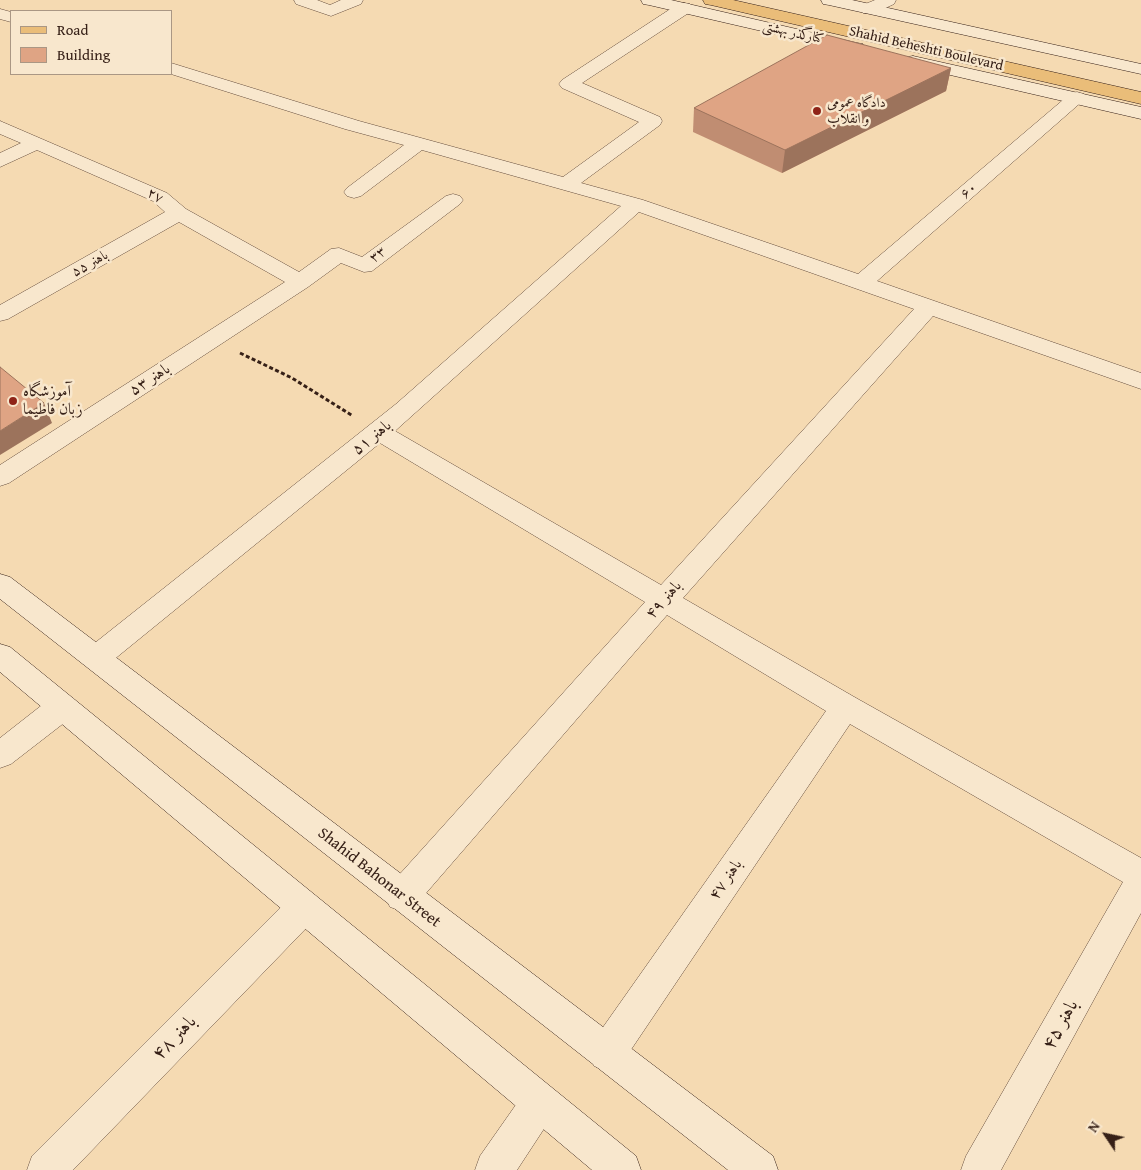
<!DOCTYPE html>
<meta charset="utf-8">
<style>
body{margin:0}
#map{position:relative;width:1141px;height:1170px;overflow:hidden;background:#f5dab2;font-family:"Gentium Book Plus",serif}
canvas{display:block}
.legend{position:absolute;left:10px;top:10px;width:162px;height:65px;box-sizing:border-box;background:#f8e7cd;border:1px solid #aa9784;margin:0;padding:6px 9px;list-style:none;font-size:15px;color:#362017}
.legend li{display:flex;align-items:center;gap:10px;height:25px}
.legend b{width:25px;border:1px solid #aa9784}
.north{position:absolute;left:1081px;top:1110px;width:50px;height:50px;-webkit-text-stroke:4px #f8e7cd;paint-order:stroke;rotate:304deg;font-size:14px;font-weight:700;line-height:20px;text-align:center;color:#362017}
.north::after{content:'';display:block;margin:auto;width:18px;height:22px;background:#362017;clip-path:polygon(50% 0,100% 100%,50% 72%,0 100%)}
</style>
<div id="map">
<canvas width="1141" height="1170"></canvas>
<ul class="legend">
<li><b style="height:6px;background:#eabd79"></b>Road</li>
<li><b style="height:14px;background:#dfa484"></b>Building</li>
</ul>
<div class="north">N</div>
</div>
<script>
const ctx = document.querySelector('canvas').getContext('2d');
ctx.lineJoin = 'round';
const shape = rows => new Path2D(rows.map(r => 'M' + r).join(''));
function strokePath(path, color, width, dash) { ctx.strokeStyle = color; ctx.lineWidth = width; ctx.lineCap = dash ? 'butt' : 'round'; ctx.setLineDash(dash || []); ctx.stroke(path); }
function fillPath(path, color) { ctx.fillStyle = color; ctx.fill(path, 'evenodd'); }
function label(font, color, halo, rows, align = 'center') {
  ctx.font = font + ' "Gentium Book Plus",Amiri,serif'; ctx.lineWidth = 5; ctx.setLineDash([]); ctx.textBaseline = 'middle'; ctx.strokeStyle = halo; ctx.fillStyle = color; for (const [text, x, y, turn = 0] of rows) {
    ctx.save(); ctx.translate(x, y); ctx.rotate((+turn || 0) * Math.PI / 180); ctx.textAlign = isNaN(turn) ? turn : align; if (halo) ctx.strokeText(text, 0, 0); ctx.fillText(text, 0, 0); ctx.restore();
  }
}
const minor = shape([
 [294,0,317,0,330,5,341,0,363,0,361,4,331,16,296,4,294,0],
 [875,0,896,0,894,4,875,13,863,13,861,9,863,5,875,0],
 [684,3,690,4,692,8,690,12,582,83,660,117,662,121,660,125,581,183,643,200,858,274,1070,94,1077,92,1084,94,1086,98,877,281,1141,373,1141,389,933,316,683,598,856,698,1141,858,1141,913,1001,1170,961,1170,966,1156,1123,882,850,724,620,1066,607,1071,594,1066,589,1053,594,1040,826,711,667,615,414,907,402,911,390,907,385,896,390,885,645,602,380,443,106,666,96,669,86,666,82,658,86,650,396,404,621,206,422,150,361,196,354,198,347,196,344,192,347,188,404,145,345,129,171,74,171,63,359,121,563,177,639,122,562,88,559,84,562,80,678,4,684,3],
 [639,212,914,309,661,585,395,431,639,212],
 [0,9,11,12,11,22,0,19,0,9],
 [0,121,167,193,186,209,299,272,331,249,339,248,362,257,446,196,453,194,460,196,463,200,460,204,372,271,364,272,341,263,308,287,9,483,0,486,0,465,285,282,179,222,8,319,0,321,0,305,165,212,153,201,37,150,0,167,0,153,21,143,0,134,0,121],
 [62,695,73,698,77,707,73,716,11,764,0,768,0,738,51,698,62,695],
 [304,892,316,896,321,907,316,918,73,1170,27,1170,32,1156,292,896,304,892],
 [540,1083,553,1089,559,1102,553,1115,517,1170,475,1170,480,1156,527,1089,540,1083]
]);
const secondary = shape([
 [641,0,671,0,857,43,863,44,866,48,863,52,857,53,649,5,643,4,641,0],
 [821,0,852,0,1141,64,1141,74,829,5,823,4,821,0],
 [913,56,1141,107,1141,119,907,65,904,61,907,57,913,56],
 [0,574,10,577,773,1156,778,1170,728,1170,0,599,0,574],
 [0,644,10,647,636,1156,641,1170,592,1170,0,672,0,644]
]);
const primary = shape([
 [703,0,733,0,1141,92,1141,104,711,5,705,4,703,0]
]);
strokePath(minor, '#664e3e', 1);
strokePath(secondary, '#362017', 1);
strokePath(primary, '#362017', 1);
strokePath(shape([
 [240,353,292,378,353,416]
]), '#362017', 3, [4, 2.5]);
fillPath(minor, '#f8e7cd');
fillPath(secondary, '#f8e7cd');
fillPath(primary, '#eabd79');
fillPath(shape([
 [951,68,946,91,782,173,693,132,694,108]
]), '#c08d72');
fillPath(shape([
 [951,68,946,91,782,173,785,150],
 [44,403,52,423,0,455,0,431]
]), '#9c735c');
const building = shape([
 [827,35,951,68,785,150,694,108,827,35],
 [0,367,44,403,0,431,0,367]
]);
fillPath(building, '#dfa484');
strokePath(building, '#9c735c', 1);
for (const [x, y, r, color] of [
 [817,111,5,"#8f2418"],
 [13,401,5,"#8f2418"]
]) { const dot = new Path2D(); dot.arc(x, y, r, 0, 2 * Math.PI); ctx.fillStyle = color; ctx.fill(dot); strokePath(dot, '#f8e7cd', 2); }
label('14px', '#362017', '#f8e7cd', [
 ["کنارگذر بهشتی",793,33,13],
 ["Shahid Beheshti Boulevard",926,49,13],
 ["۶۰",969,191,-41],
 ["۲۷",155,196,29],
 ["۳۳",378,255,-36],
 ["باهنر ۵۵",90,264,-29]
]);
label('14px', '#362017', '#f8e7cd', [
 ["دادگاه عمومی",827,103],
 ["و انقلاب",827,119]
], 'left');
label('16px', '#362017', '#f8e7cd', [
 ["باهنر ۵۳",150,380,-33],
 ["باهنر ۵۱",372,438,-39],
 ["باهنر ۴۹",664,600,-48],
 ["Shahid Bahonar Street",379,878,38],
 ["باهنر ۴۷",726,880,-55]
]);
label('16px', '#362017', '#f8e7cd', [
 ["آموزشگاه",23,392],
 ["زبان فاطیما",23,410]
], 'left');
label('19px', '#362017', '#f8e7cd', [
 ["باهنر ۴۵",1061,1025,-61],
 ["باهنر ۴۸",175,1038,-46]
]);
</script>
